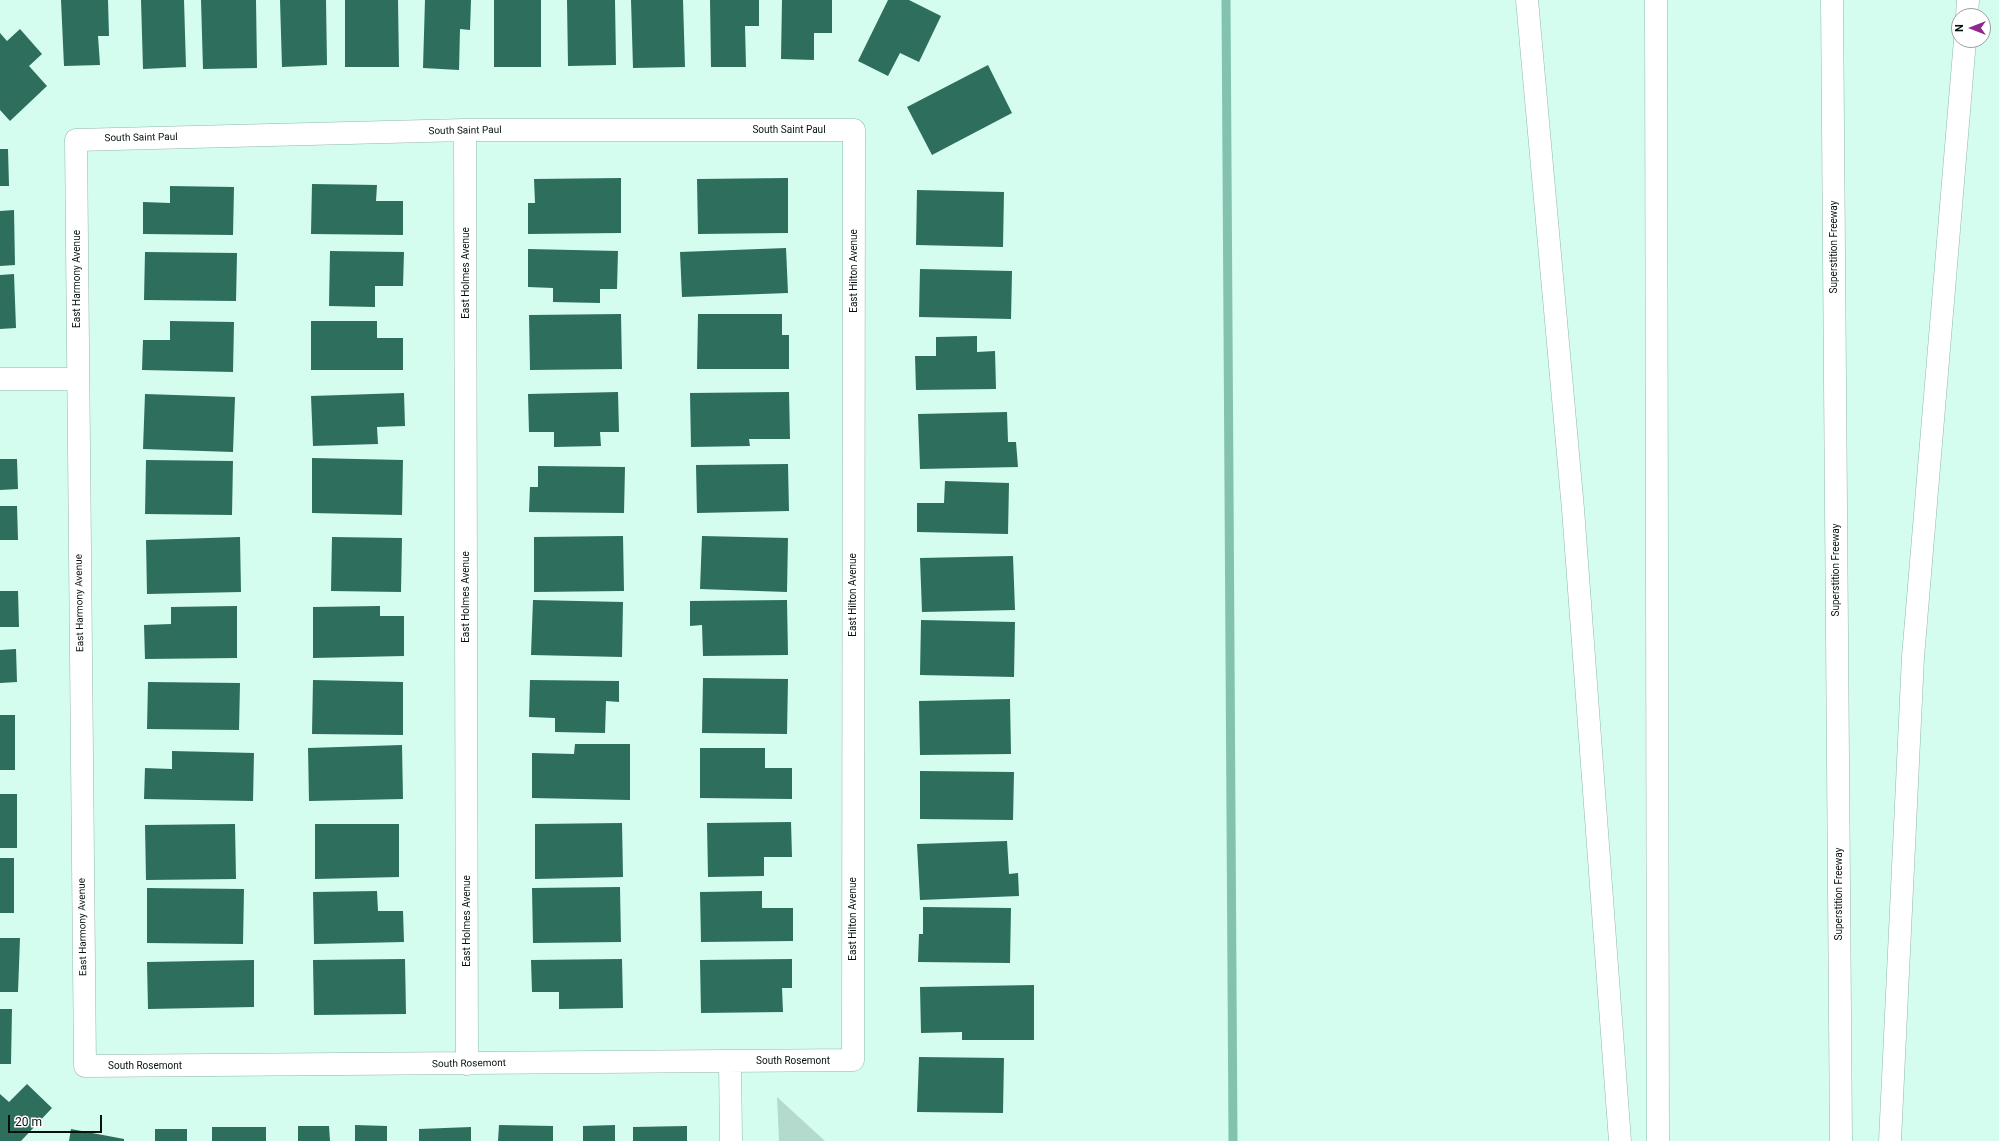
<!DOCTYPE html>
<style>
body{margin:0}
#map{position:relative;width:1999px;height:1141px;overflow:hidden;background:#d4fcef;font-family:Roboto,sans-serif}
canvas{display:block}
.north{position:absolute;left:1951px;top:8px;width:40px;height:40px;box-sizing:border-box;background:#fff;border:1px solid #9ba09e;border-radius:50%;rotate:270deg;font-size:11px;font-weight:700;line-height:16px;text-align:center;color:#04110d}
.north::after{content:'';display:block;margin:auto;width:14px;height:18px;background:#91288d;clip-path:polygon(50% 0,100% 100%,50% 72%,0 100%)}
.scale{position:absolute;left:8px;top:1115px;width:94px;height:18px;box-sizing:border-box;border:2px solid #04110d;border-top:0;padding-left:5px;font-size:12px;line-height:14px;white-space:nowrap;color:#04110d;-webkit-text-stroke:3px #fff;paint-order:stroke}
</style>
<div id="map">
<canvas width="1999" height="1141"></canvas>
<div class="north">N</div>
<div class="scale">20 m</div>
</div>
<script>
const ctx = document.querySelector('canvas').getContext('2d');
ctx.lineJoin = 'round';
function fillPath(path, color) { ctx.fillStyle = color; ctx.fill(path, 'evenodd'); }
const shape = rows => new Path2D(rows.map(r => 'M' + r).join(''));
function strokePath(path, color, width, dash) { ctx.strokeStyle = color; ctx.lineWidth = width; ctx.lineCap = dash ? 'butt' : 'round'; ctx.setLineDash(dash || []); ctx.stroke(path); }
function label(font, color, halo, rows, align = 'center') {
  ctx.font = font + ' Roboto,sans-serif'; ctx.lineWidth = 3; ctx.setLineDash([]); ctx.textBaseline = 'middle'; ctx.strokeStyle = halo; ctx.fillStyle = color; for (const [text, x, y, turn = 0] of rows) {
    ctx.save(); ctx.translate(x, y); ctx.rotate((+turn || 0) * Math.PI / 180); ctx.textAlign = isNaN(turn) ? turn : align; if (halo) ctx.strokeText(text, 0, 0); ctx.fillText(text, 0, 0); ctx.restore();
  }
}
fillPath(shape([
 [777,1097,825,1141,779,1141]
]), '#b4dacd');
strokePath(shape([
 [1226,0,1233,1141]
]), '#83c2af', 9);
fillPath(shape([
 [61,0,108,0,109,36,98,36,100,65,64,66],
 [141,0,184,0,186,67,143,69],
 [201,0,256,0,257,68,203,69],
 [280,0,326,0,327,65,282,67],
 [345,0,398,0,399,67,345,67],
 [425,0,471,0,470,30,460,29,459,70,423,68],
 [494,0,541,0,541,67,494,67],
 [567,0,615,0,616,65,568,66],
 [631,0,683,0,685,67,633,68],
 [710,0,759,0,759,26,745,26,746,67,711,67],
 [782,0,832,0,832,33,814,33,814,60,781,59],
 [888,0,909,0,941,16,919,62,900,53,888,76,858,61],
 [20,29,42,54,29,66,47,86,10,121,0,110,0,33,7,41],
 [988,65,1012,113,932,155,907,107],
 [0,149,8,149,9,186,0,186],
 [621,178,621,233,528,234,528,203,535,203,534,179],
 [788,178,788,233,698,234,697,179],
 [312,184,377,185,376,201,403,201,403,235,311,234],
 [170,186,234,187,233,235,143,234,143,202,170,203],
 [917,190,1004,192,1003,247,916,245],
 [14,210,15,265,0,266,0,211],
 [786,248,788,293,682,297,680,252],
 [528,249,618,251,617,289,600,289,600,303,553,302,553,288,528,287],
 [330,251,404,252,403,286,375,286,375,307,329,306],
 [145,252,237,253,236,301,144,300],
 [920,269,1012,271,1011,319,919,317],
 [14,274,16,328,0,329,0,275],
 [621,314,622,369,530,370,529,315],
 [698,314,782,314,782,335,789,335,789,369,697,369],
 [170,321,234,322,233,372,142,370,143,340,170,340],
 [311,321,377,321,377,338,403,338,403,370,311,370],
 [977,336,977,352,995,351,996,389,916,390,915,356,936,356,936,337],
 [618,392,619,432,600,432,601,446,554,447,554,432,529,432,528,394],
 [789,392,790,439,749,439,750,446,691,447,690,393],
 [404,393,405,426,377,427,378,444,313,446,311,396],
 [145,394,235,397,233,452,143,449],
 [1007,412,1008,442,1016,442,1018,467,920,469,918,414],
 [312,458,403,460,402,515,312,513],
 [0,459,17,459,18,489,0,490],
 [146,460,233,461,232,515,145,514],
 [788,464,789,511,697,513,696,465],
 [538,466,625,467,624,513,529,512,530,487,538,487],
 [945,481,1009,483,1008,534,917,532,917,503,944,503],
 [0,506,17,506,18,540,0,540],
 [623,536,624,591,534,592,534,537],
 [702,536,788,538,787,592,700,589],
 [240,537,241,592,147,594,146,540],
 [332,537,402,538,401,592,331,591],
 [1013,556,1015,610,922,612,920,558],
 [0,591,18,591,19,627,0,627],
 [533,600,623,602,622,657,531,655],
 [787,600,788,655,703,656,702,625,690,626,690,601],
 [237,606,237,658,145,659,144,625,171,624,171,607],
 [380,606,380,616,404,616,404,656,313,658,313,607],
 [921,620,1015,622,1014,677,920,675],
 [16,649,17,682,0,683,0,650],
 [703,678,788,679,787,734,702,733],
 [313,680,403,682,403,735,312,734],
 [530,680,619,681,619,702,606,701,605,733,555,732,555,718,529,717],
 [148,682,240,683,239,730,147,729],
 [1010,699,1011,754,920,755,919,701],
 [0,715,15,715,15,770,0,770],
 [575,744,630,744,630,800,532,798,532,753,574,754],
 [402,745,403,799,309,801,308,748],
 [700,748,765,748,765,768,792,768,792,799,700,798],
 [172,751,254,753,253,801,144,799,145,768,172,769],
 [920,771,1014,772,1013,820,920,819],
 [0,794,17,794,17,848,0,848],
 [791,822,792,857,764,857,764,876,708,877,707,823],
 [622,823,623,877,535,879,535,824],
 [235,824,236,879,146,880,145,825],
 [315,824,399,824,399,877,315,879],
 [1007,841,1009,874,1018,873,1019,896,920,900,917,844],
 [0,858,14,858,14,913,0,913],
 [620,887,621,942,533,943,532,888],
 [147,888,244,889,243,944,147,943],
 [377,891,378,911,403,911,404,942,314,944,313,892],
 [762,891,762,908,793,908,793,941,701,942,700,892],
 [923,907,1011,908,1010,963,918,962,919,934,923,934],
 [0,938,20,938,18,992,0,992],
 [405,959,406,1014,314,1015,313,960],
 [622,959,623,1008,559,1009,559,992,532,992,531,960],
 [792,959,792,988,782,988,783,1012,701,1013,700,960],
 [254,960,254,1007,148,1009,147,962],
 [1034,985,1034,1040,962,1040,962,1032,921,1033,920,987],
 [0,1009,12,1009,11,1064,0,1064],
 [919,1057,1004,1058,1003,1113,917,1112],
 [27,1084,52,1108,21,1141,0,1141,0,1094,9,1102],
 [355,1125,387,1126,387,1141,355,1141],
 [499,1125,553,1126,553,1141,498,1141],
 [615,1125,615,1141,583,1141,583,1126],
 [298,1126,329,1126,330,1141,298,1141],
 [687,1126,687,1141,633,1141,633,1127],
 [212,1127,266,1127,266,1141,212,1141],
 [471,1127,471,1141,419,1141,419,1129],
 [71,1129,124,1139,124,1141,69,1141],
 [155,1129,187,1129,187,1141,155,1141]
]), '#2e6e5d');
const street = shape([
 [465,130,854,130,853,1060,85,1066,76,140,465,130],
 [465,130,467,1064],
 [0,379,78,379],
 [730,1061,731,1141]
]);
const highway = shape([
 [1527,0,1573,509,1620,1141],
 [1656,0,1658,1141],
 [1832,0,1841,1141],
 [1967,16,1968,0],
 [1890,1141,1913,657,1965,40]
]);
strokePath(street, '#92b8ab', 23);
strokePath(highway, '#92b8ab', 23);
strokePath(street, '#fff', 22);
strokePath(highway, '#fff', 22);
label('10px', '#04110d', '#fff', [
 ["South Saint Paul",789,130],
 ["South Saint Paul",465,131,-1],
 ["South Saint Paul",141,138,-1],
 ["Superstition Freeway",1834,247,-90],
 ["East Hilton Avenue",854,271,-90],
 ["East Holmes Avenue",466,273,-90],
 ["East Harmony Avenue",77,279,-90],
 ["Superstition Freeway",1836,570,-90],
 ["East Hilton Avenue",853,595,-90],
 ["East Holmes Avenue",466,597,-90],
 ["East Harmony Avenue",80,603,-91],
 ["Superstition Freeway",1839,894,-90],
 ["East Hilton Avenue",853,919,-90],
 ["East Holmes Avenue",467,921,-90],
 ["East Harmony Avenue",83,927,-91],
 ["South Rosemont",793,1061],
 ["South Rosemont",469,1064,-1],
 ["South Rosemont",145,1066]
]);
</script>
